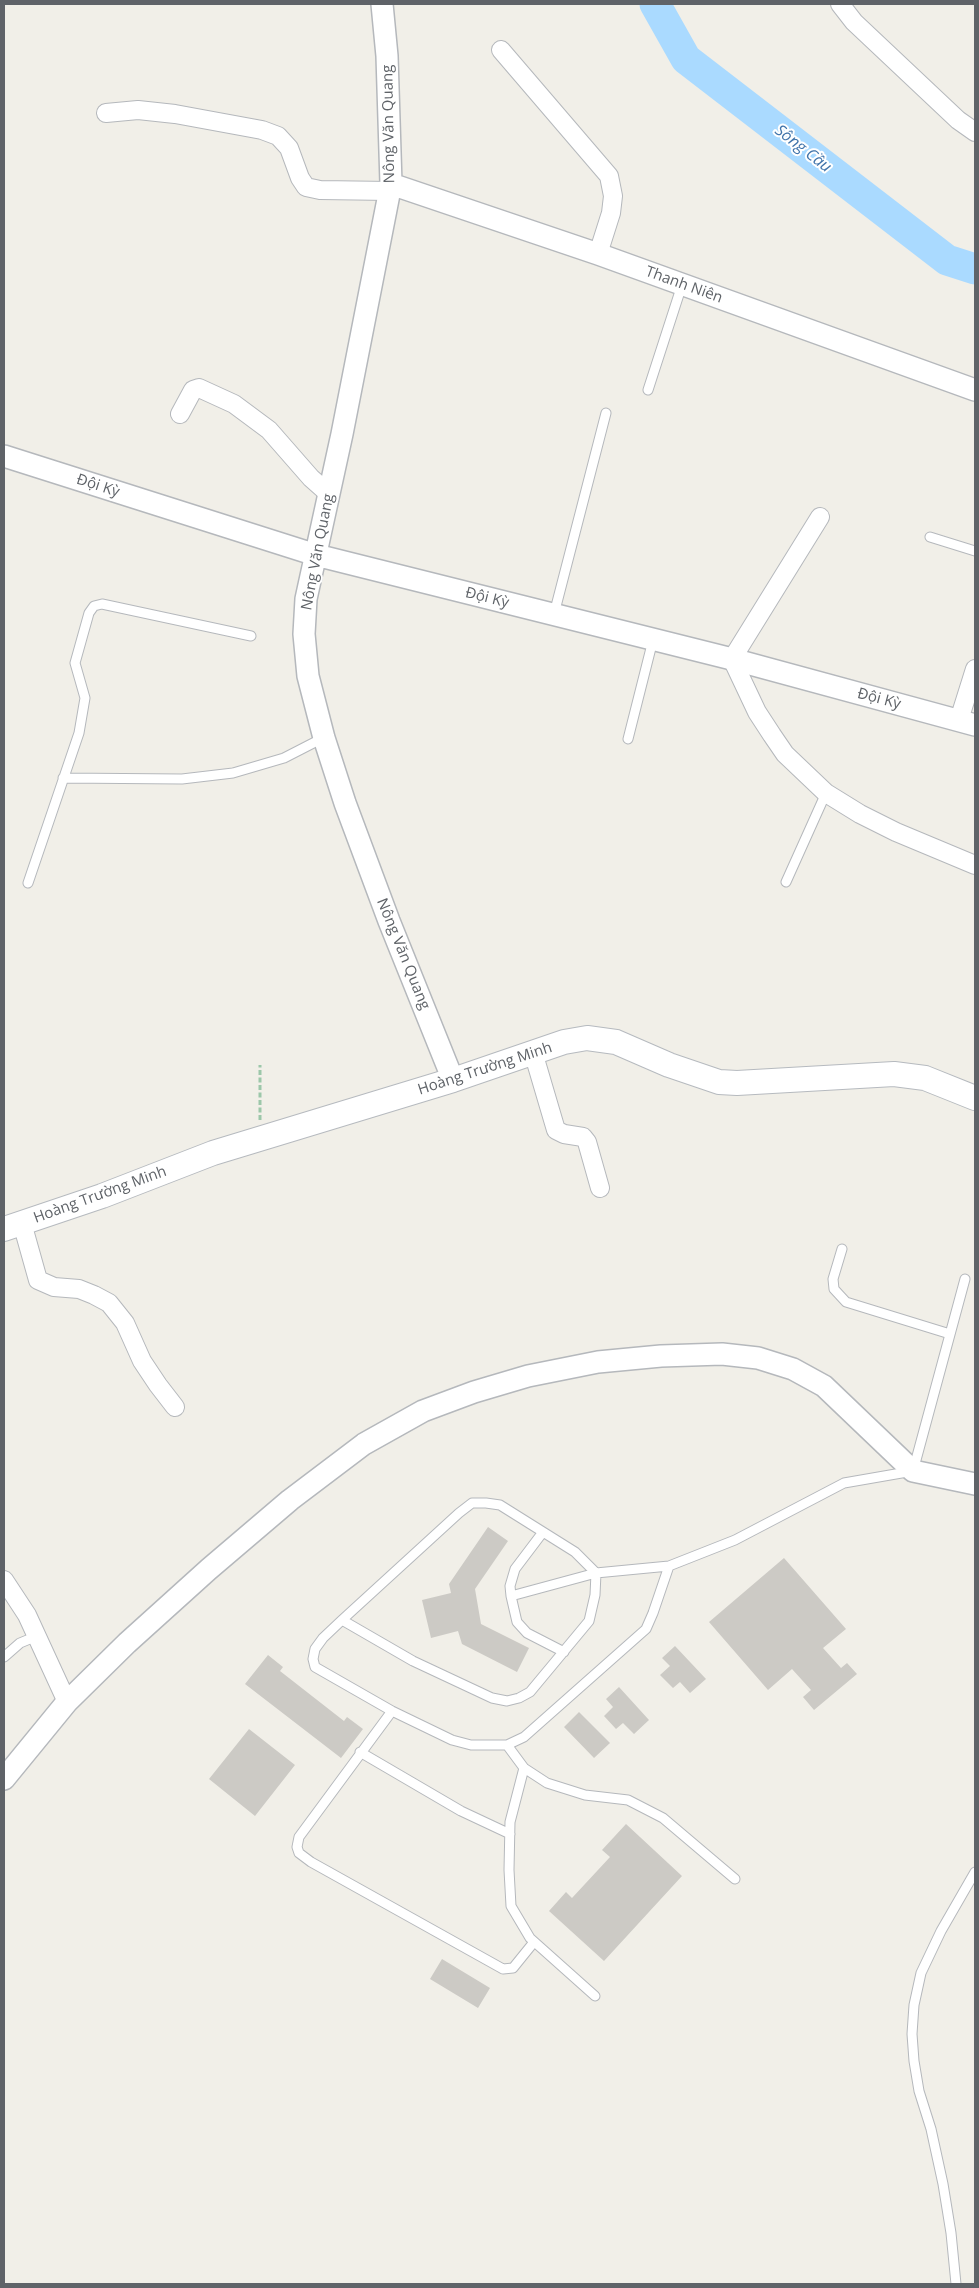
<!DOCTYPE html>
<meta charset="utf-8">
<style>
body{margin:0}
#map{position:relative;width:979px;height:2288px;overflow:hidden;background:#f1efe8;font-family:"Open Sans",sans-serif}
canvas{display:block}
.frame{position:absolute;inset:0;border:5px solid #5f6368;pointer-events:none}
</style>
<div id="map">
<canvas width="979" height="2288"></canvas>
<div class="frame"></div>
</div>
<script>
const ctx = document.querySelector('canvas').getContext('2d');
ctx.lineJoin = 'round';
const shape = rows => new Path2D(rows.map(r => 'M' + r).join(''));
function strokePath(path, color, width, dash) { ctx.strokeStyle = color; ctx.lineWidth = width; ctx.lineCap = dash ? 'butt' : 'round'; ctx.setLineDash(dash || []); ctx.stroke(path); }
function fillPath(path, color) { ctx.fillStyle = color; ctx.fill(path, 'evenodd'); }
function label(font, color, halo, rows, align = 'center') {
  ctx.font = font + ' "Open Sans",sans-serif'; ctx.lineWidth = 4; ctx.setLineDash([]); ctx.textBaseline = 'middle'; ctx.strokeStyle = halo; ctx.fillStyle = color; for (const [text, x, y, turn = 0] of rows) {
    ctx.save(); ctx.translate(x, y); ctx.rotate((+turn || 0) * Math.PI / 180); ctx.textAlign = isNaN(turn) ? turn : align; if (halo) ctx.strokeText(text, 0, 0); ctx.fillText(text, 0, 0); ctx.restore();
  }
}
strokePath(shape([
 [655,4,686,59,947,260,975,269]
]), '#aadaff', 31);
fillPath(shape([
 [488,1527,508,1541,475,1589,481,1624,529,1648,517,1672,462,1644,458,1631,431,1638,422,1600,451,1593,449,1584],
 [784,1558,846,1629,823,1648,841,1668,847,1663,857,1674,814,1710,803,1697,811,1690,792,1669,768,1690,709,1622],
 [675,1646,706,1679,690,1693,680,1682,673,1688,660,1675,670,1666,662,1658],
 [268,1655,283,1667,280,1671,344,1721,347,1717,363,1729,341,1758,245,1684],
 [619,1687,649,1720,634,1734,623,1723,616,1729,604,1716,613,1707,606,1699],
 [579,1712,610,1743,594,1758,564,1727],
 [249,1729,295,1765,255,1816,209,1779],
 [626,1824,682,1876,604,1961,549,1911,566,1892,572,1898,610,1857,602,1850],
 [442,1959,490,1988,478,2008,430,1979]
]), '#cccac5');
const service = shape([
 [648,390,682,285],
 [930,537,975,551],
 [554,614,606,413],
 [628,739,653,640],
 [63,778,182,779,233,773,284,758,323,738],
 [786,882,826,793],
 [28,883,79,733,85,698,75,663,89,613,94,606,102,604,251,636],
 [842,1249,833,1279,834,1289,846,1302,950,1334],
 [543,1532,515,1569,510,1586,511,1596,517,1622,527,1633,564,1652],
 [511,1596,596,1573,669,1566,735,1540,844,1483,913,1471,965,1279],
 [342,1620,413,1661,492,1698,507,1701,519,1698,530,1692,589,1621,595,1595,596,1573,575,1552,500,1505,486,1503,472,1503,459,1513,342,1620,323,1638,315,1649,313,1659,315,1667,392,1711,452,1740,471,1745,507,1745,524,1737,646,1629,653,1613,669,1566],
 [4,1657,20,1643,37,1636],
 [392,1711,299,1837,297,1847,299,1853,311,1862,503,1969,513,1968,534,1942],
 [507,1745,524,1768,547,1783,585,1795,628,1800,663,1818,735,1879],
 [360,1752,461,1811,510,1834],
 [524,1768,510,1822,509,1870,511,1906,530,1938,595,1996],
 [956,2284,951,2233,943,2184,931,2129,919,2091,914,2061,912,2034,914,2005,921,1973,941,1931,975,1872]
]);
const minor = shape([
 [840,4,854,22,958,120,975,132],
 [501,50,609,176,613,196,611,213,598,254],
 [106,113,138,110,175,114,262,130,278,136,289,148,300,178,306,187,320,190,390,191],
 [180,414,193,390,199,388,234,404,269,430,311,478,329,494],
 [820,517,732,659,757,712,772,735,785,754,826,793,860,814,896,832,975,865],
 [959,720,975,669],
 [533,1052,556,1130,564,1134,583,1137,587,1142,600,1188],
 [22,1223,38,1280,54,1287,79,1289,94,1295,109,1303,125,1323,142,1361,158,1385,175,1407],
 [4,1580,27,1615,67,1702]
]);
const tertiary = shape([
 [382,4,387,56,391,184,342,434,306,599,304,634,308,676,324,738,345,803,389,921,453,1080],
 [391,184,598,254,975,390],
 [4,456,316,555,732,659,975,725],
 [4,1779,67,1702,127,1643,209,1569,290,1500,364,1444,423,1411,474,1392,528,1376,598,1362,661,1356,722,1354,758,1358,793,1369,824,1386,913,1471,975,1484]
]);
const secondary = shape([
 [4,1229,102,1196,213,1153,453,1080,564,1042,587,1038,616,1042,669,1065,719,1082,737,1083,894,1074,925,1078,975,1098]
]);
strokePath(service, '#b5b8bc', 11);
strokePath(minor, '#b5b8bc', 20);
strokePath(tertiary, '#b5b8bc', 24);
strokePath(secondary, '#b6babf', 26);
strokePath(shape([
 [260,1120,260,1065]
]), '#9cc7a9', 3, [5, 2.5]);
strokePath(service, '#fff', 9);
strokePath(minor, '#fff', 18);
strokePath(tertiary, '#fff', 21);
strokePath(secondary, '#fff', 24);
label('15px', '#5f6368', '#fff', [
 ["Nông Văn Quang",389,124,-91],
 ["Thanh Niên",684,285,20],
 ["Đội Kỳ",98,486,18],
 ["Nông Văn Quang",318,552,-79],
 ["Đội Kỳ",487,598,14],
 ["Đội Kỳ",879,699,15],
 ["Nông Văn Quang",403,954,68],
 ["Hoàng Trường Minh",485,1069,-18],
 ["Hoàng Trường Minh",100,1195,-20]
]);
label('italic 16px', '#4174aa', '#fff', [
 ["Sông Cầu",803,149,38]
]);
</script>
